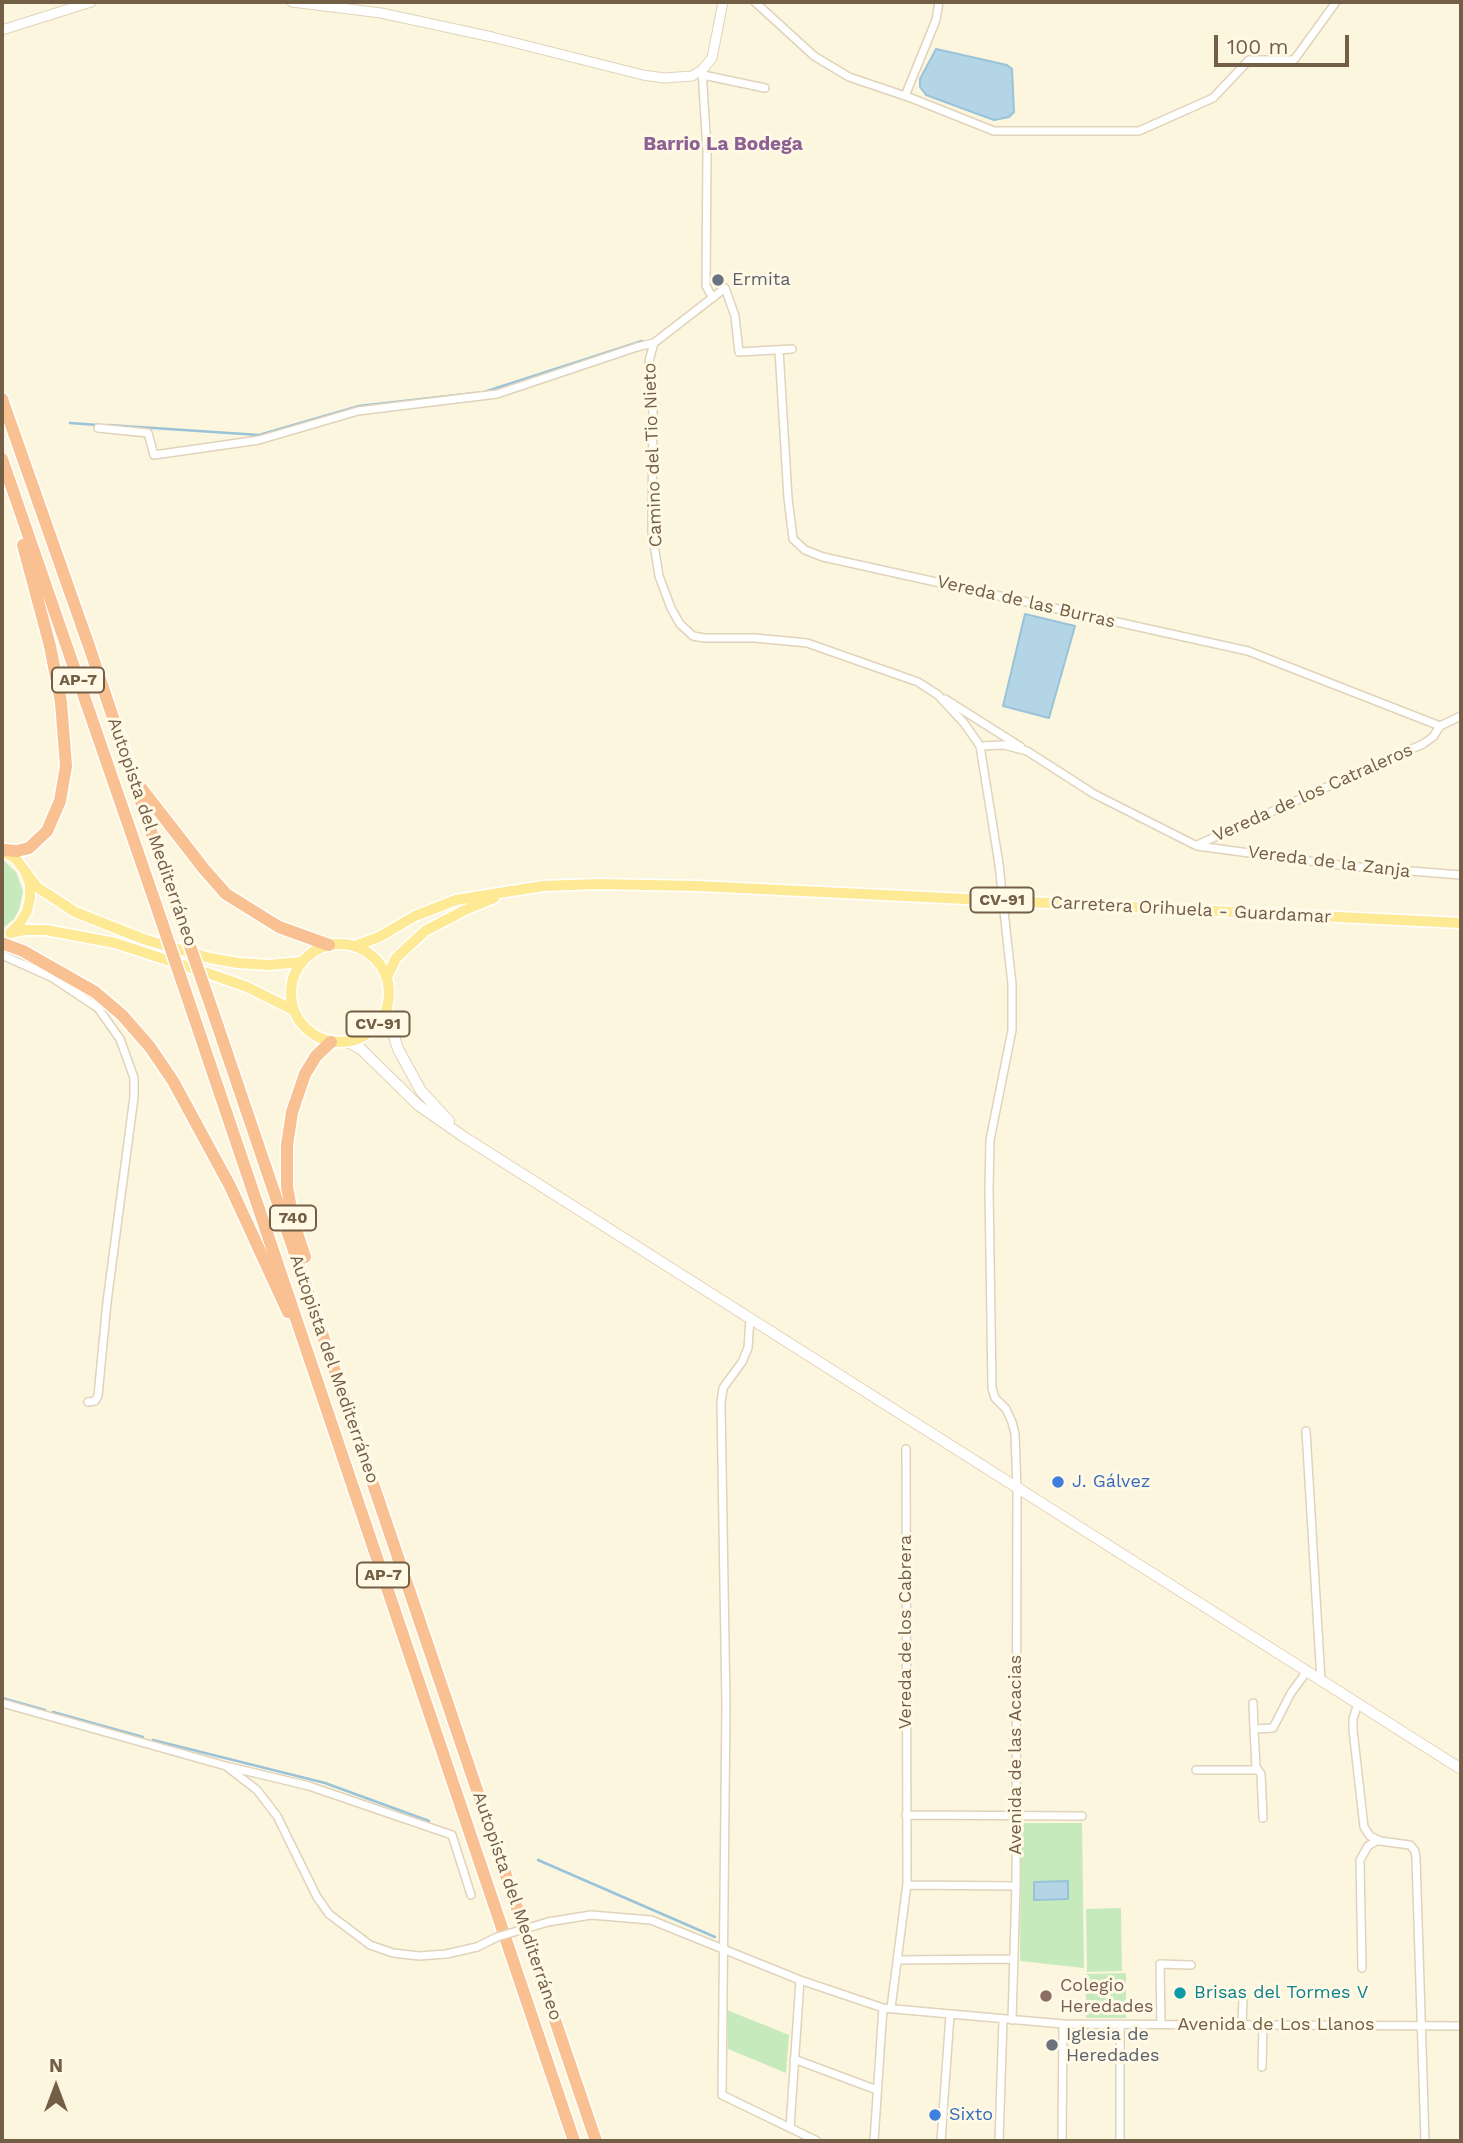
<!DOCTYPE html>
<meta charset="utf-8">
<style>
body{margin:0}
#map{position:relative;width:1463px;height:2143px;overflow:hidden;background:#fdf6de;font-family:"Work Sans",sans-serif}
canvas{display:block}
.frame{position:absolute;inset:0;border:4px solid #735e46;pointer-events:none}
.north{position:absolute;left:21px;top:2052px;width:70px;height:70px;-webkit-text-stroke:5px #fff9e5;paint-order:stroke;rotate:0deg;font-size:19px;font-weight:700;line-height:28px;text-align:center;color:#735e46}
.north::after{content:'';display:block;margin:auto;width:24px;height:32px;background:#735e46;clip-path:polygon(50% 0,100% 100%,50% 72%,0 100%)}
.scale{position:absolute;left:1214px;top:35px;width:135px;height:32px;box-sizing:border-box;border:4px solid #735e46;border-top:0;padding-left:9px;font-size:21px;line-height:24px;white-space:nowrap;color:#735e46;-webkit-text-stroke:5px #fff9e5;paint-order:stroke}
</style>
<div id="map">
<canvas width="1463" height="2143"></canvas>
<div class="frame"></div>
<div class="north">N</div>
<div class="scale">100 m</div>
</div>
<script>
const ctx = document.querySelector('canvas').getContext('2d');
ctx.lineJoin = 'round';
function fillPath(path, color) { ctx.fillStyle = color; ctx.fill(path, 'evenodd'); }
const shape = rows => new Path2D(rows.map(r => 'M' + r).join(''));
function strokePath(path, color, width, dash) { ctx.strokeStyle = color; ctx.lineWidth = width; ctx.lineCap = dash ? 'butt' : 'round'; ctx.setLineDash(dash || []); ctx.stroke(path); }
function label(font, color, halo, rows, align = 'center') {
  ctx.font = font + ' "Work Sans",sans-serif'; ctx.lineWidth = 6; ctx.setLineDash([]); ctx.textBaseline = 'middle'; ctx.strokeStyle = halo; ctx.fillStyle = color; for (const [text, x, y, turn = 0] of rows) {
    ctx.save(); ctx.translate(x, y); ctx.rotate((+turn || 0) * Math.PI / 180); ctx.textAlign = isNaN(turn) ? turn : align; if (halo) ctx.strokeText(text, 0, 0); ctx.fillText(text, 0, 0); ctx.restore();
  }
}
fillPath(shape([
 [2,859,16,872,23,891,19,910,14,919,2,929],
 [1025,1823,1082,1823,1084,1968,1020,1961,1021,1828],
 [1121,1908,1122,1971,1087,1972,1086,1909],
 [1126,1973,1126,2018,1086,2018,1086,1974],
 [727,2010,789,2035,786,2073,728,2049]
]), '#c7eabd');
const water = shape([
 [936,49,1007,65,1012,69,1014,112,1009,117,994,120,926,95,920,87,920,79,936,49],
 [1025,614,1075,626,1049,718,1003,706,1025,614],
 [1068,1881,1068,1899,1034,1900,1034,1882,1068,1881]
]);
fillPath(water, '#b3d5e6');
strokePath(water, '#99c3d8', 2);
strokePath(shape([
 [70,423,98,425],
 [108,425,259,435,359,406,484,392,642,341],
 [2,1698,45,1710],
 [53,1712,143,1737],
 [153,1740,325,1783,429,1821],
 [538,1860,715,1937]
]), '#99c3d8', 2.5);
const minor = shape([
 [755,2,814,56,849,77,911,98,994,131,1139,131,1213,98,1249,60,1294,60,1336,2],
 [702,70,707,150,706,286,713,298],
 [703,75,765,88],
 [905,96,936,20,939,2],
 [654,343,649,361,653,402,652,532,659,576,671,608,680,624,693,636,704,638,755,638,807,643,918,682,938,695,964,723,980,746,999,864],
 [779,350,788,498,793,539,805,550,823,557,1248,651,1440,726],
 [98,428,148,433,154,455,259,440,358,411,497,394,637,347,654,343,725,288,735,316,739,352,792,349],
 [945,699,1021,747],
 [980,746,1004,745,1027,751,1094,794,1197,846,1347,866,1461,875],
 [1197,845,1423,744,1433,737,1440,726,1461,716],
 [1008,948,1012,984,1012,1030,990,1140,989,1189,992,1388,995,1398,1006,1409,1012,1422,1015,1434,1017,1489,1016,1886,1012,2020],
 [2,955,53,978,98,1008,120,1039,134,1078,134,1097,107,1302,98,1396,95,1401,88,1402],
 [750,1319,748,1348,742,1362,723,1388,721,1403,726,1705,722,2095,817,2141],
 [1306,1431,1321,1680],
 [2,1703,226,1766,257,1790,277,1816,317,1897,329,1914,370,1945,393,1953,419,1956,446,1954,477,1947],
 [1253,1703,1254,1729],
 [1358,1703,1353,1719,1353,1730,1364,1827,1370,1836,1380,1841,1410,1845,1415,1851,1416,1858,1425,2141],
 [230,1767,309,1786,452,1835,471,1895],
 [1196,1770,1258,1770],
 [906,1815,1082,1816],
 [1263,1818,1261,1774,1256,1767,1254,1729,1273,1728,1291,1693,1307,1671],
 [907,1885,1016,1886],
 [548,1922,591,1915,651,1920,800,1980,883,2008,1063,2024,1461,2026],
 [897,1960,1013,1959],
 [1362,1968,1360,1860,1368,1846,1378,1840],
 [891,2008,907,1884,906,1449],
 [1120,2024,1120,2141],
 [1161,2024,1160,1964,1191,1965],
 [1242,2025,1243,1998],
 [794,2059,877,2090],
 [1262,2067,1263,2025],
 [790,2128,800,1980],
 [874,2141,883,2008],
 [941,2141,950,2015],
 [999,2141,1003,2020],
 [1062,2141,1063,2024]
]);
const tertiary = shape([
 [292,2,381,13,492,37,643,75,664,78,692,76,702,70,712,58,723,2],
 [2,30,91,2]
]);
const secondary = shape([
 [386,1011,398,1049,421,1091,449,1121],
 [348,1042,361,1049,418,1105,464,1137,1461,1769]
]);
const primary = shape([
 [2,850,16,859,25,871,30,884,30,898,27,911,20,923,12,931],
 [25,871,37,887,75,912,146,940,210,958,238,963,269,965,301,962],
 [10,933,24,930,46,930,115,943,216,976,247,987,293,1010],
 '291 993a49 49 0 1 1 98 0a49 49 0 1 1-98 0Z',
 [355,946,379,937,415,916,456,900,543,886,597,884,698,886,1461,923],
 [387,977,396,958,425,931,465,910,494,898]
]);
const motorway = shape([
 [2,399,89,646,177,909],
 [2,459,155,902],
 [141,788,204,869,226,894,279,927,329,945],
 [4,850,17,851,29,848,47,831,60,801,66,766,61,702,50,646,23,545],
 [2,943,23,951,95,992,122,1015,150,1047,173,1081,230,1186,288,1312],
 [191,1008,574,2141],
 [213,1012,596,2141],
 [305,1257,294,1224,287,1187,287,1145,292,1112,305,1074,316,1056,331,1042]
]);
strokePath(minor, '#e0d3ba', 10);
strokePath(tertiary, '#e0d3ba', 11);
strokePath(secondary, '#e3d2b5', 12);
strokePath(primary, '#fff', 13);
strokePath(motorway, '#fff', 15);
strokePath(minor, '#fff', 7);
strokePath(tertiary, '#fff', 9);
strokePath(secondary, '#fff', 10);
strokePath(primary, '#fee994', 10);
strokePath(motorway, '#f9c092', 12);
const minorBridge = shape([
 [999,864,1008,948],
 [477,1947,497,1937,548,1922]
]);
const motorwayBridge = shape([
 [155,902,191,1008],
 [177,909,213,1012]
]);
strokePath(minorBridge, '#e0d3ba', 10, []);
strokePath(motorwayBridge, '#fff', 15, []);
strokePath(minorBridge, '#fff', 7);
strokePath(motorwayBridge, '#f9c092', 12);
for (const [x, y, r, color] of [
 [718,280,7,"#6b7280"],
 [1058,1482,7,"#3f7fe0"],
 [1180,1993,7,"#0f9aa8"],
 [1046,1996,7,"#8d6e63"],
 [1052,2045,7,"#6b7280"],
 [935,2115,7,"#3f7fe0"]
]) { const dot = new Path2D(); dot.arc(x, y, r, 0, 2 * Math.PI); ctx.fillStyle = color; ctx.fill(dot); strokePath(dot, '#fff9e5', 2.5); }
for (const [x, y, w] of [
 [78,680,52],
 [1002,900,63],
 [378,1024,63],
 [293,1218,46],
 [383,1575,52]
]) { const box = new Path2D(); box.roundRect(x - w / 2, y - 12.5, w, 25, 5); ctx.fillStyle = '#fff9e5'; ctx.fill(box); strokePath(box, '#735e46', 2); }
label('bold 16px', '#735e46', null, [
 ["AP-7",78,680],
 ["CV-91",1002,900],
 ["CV-91",378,1024],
 ["740",293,1218],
 ["AP-7",383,1575]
]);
label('18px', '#5b616d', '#fff9e5', [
 ["Ermita",732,280],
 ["Iglesia de",1066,2035],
 ["Heredades",1066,2056]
], 'left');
label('18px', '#735e46', '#fff9e5', [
 ["Camino del Tio Nieto",653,455,-92],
 ["Vereda de las Burras",1026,602,13],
 ["Vereda de los Catraleros",1313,793,-24],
 ["Autopista del Mediterráneo",152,832,71],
 ["Vereda de la Zanja",1329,862,7],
 ["Carretera Orihuela - Guardamar",1191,910,3],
 ["Autopista del Mediterráneo",334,1369,71],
 ["Vereda de los Cabrera",906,1632,-90],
 ["Avenida de las Acacias",1016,1755,-90],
 ["Autopista del Mediterráneo",517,1906,71],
 ["Avenida de Los Llanos",1276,2025]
]);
label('18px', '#366cbe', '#fff9e5', [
 ["J. Gálvez",1072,1482],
 ["Sixto",949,2115]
], 'left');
label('18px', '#785e54', '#fff9e5', [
 ["Colegio",1060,1986],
 ["Heredades",1060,2007]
], 'left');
label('18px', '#0d838f', '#fff9e5', [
 ["Brisas del Tormes V",1194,1993]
], 'left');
label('bold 19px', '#8e6196', '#fff9e5', [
 ["Barrio La Bodega",723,144]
]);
</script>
